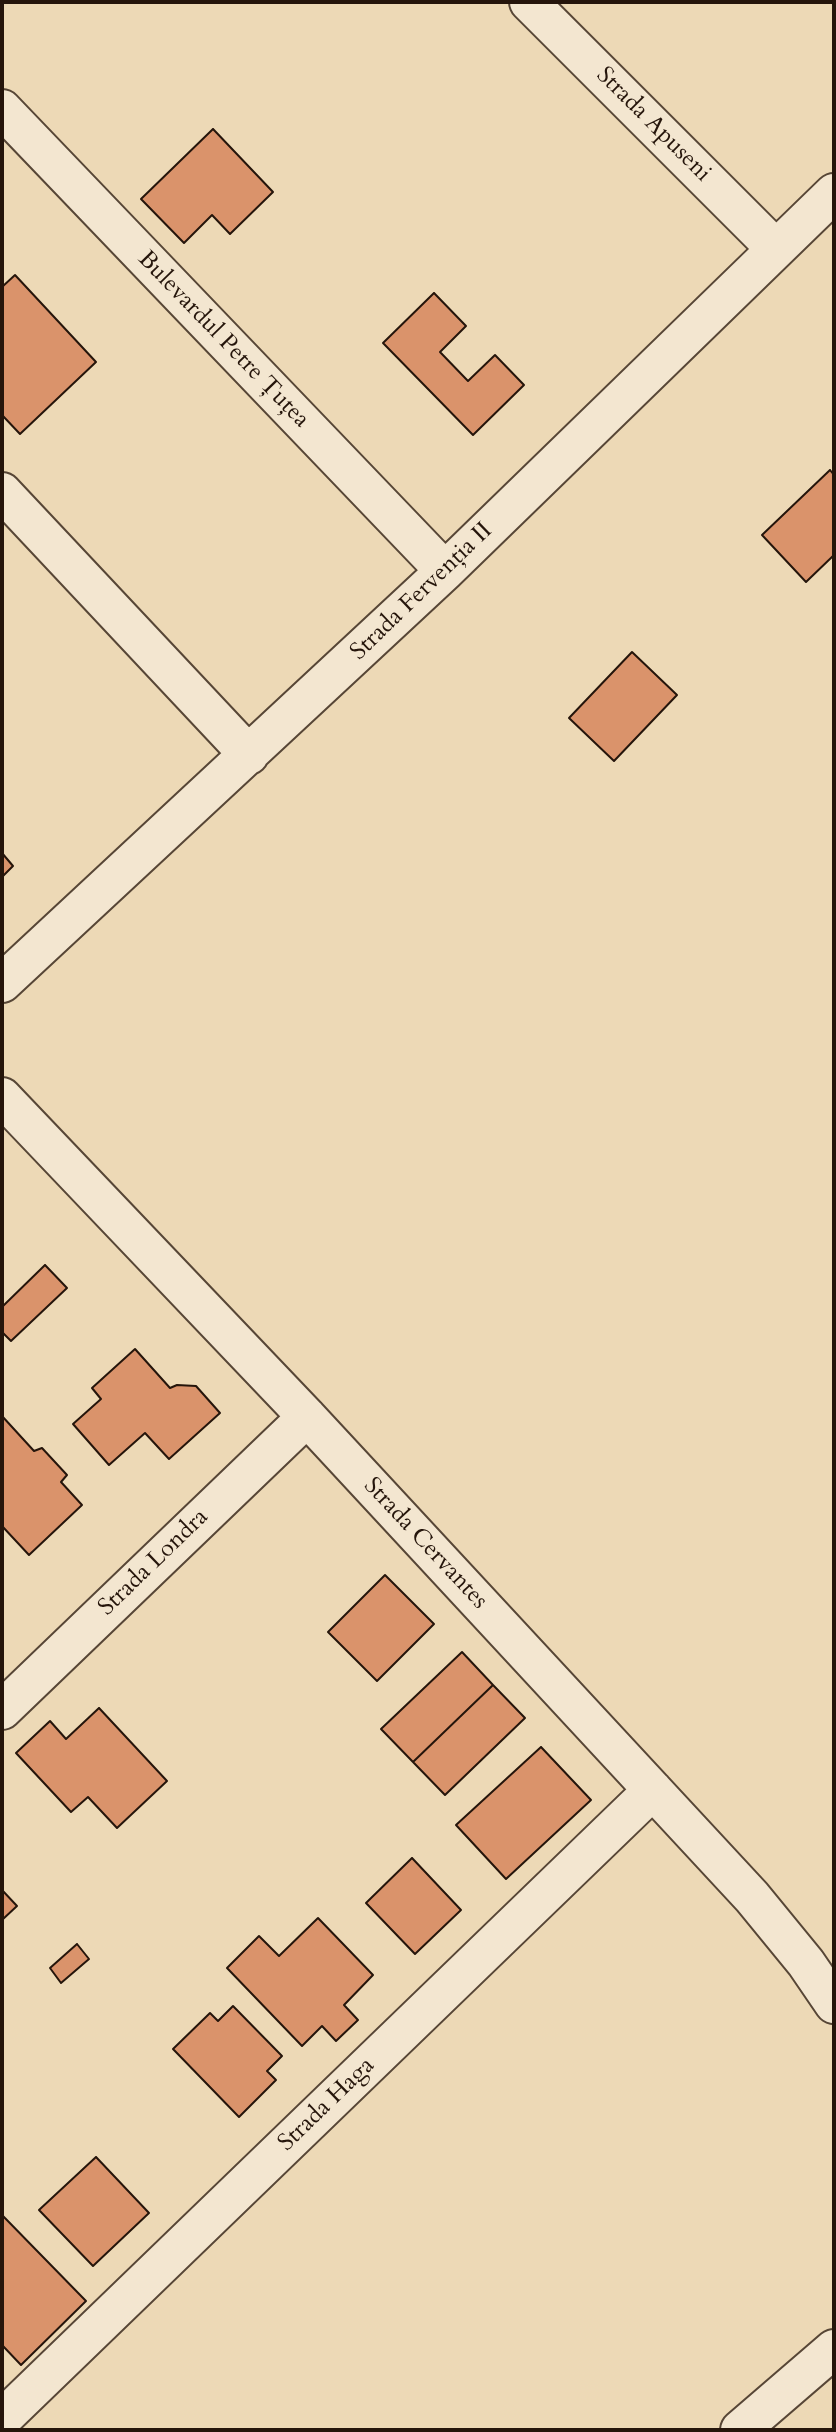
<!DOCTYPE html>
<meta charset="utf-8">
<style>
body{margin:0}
#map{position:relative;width:836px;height:2432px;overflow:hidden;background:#edd9b6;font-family:Cardo,serif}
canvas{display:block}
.frame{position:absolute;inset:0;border:4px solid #25150b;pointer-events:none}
</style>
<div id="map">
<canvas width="836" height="2432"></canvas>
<div class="frame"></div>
</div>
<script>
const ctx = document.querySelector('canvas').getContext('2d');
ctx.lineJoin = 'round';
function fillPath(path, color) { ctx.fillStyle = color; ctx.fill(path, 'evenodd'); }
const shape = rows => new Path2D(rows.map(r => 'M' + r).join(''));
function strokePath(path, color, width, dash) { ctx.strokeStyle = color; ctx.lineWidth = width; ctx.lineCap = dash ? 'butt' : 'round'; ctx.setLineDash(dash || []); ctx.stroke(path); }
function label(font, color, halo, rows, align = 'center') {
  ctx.font = font + ' Cardo,serif'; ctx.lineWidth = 5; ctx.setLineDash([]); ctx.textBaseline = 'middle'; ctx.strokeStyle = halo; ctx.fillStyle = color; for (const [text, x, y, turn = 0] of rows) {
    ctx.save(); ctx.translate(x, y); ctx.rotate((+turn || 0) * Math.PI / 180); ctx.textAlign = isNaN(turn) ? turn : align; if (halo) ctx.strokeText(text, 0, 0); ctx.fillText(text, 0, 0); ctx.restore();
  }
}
const building = shape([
 [213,129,273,192,230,234,212,215,184,243,141,199,213,129],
 [15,275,96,362,20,434,2,415,2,287,15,275],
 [434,293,466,326,440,352,468,381,495,355,524,385,473,435,383,343,434,293],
 [830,470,834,475,834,555,806,582,762,535,830,470],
 [632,652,677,695,614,761,569,718,632,652],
 [2,853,13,866,2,877,2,853],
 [45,1265,67,1288,11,1341,2,1332,2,1307,45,1265],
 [135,1349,170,1388,177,1385,196,1386,220,1413,169,1459,145,1433,109,1465,73,1424,101,1399,92,1388,135,1349],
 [2,1416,34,1451,42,1448,67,1475,61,1482,82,1505,29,1555,2,1526,2,1416],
 [385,1575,434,1624,377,1681,328,1632,385,1575],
 [462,1652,493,1685,413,1762,381,1729,462,1652],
 [493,1685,525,1718,445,1795,413,1762,493,1685],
 [99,1708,167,1781,117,1828,88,1797,71,1812,16,1753,50,1721,66,1739,99,1708],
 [541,1747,591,1800,506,1879,456,1825,541,1747],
 [412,1858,461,1910,415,1954,366,1903,412,1858],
 [2,1890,17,1906,2,1920,2,1890],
 [318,1918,373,1975,344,2005,358,2020,336,2041,322,2026,302,2046,227,1968,259,1936,279,1956,318,1918],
 [77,1944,89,1959,61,1983,50,1968,77,1944],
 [233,2006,282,2056,267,2071,276,2080,239,2117,173,2049,210,2013,218,2021,233,2006],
 [96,2157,149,2213,93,2266,39,2210,96,2157],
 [2,2215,86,2301,21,2365,2,2345,2,2215]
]);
fillPath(building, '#da936b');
strokePath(building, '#25150b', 2);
const minor = shape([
 [529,2,776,249],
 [2,109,445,571],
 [2,492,249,755],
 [2,983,445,571,834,193],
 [2,1097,307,1417,752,1897,806,1963,834,2004],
 [2,1710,307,1417],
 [2,2419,653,1790],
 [740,2430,834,2349]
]);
strokePath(minor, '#574636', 42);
strokePath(minor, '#f3e6d0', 38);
label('24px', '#25150b', '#f3e6d0', [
 ["Strada Apuseni",653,125,45],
 ["Bulevardul Petre Țuțea",223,340,46],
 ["Strada Fervenția II",422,592,-44],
 ["Strada Cervantes",425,1544,47],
 ["Strada Londra",154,1563,-44],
 ["Strada Haga",327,2105,-44]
]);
</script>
